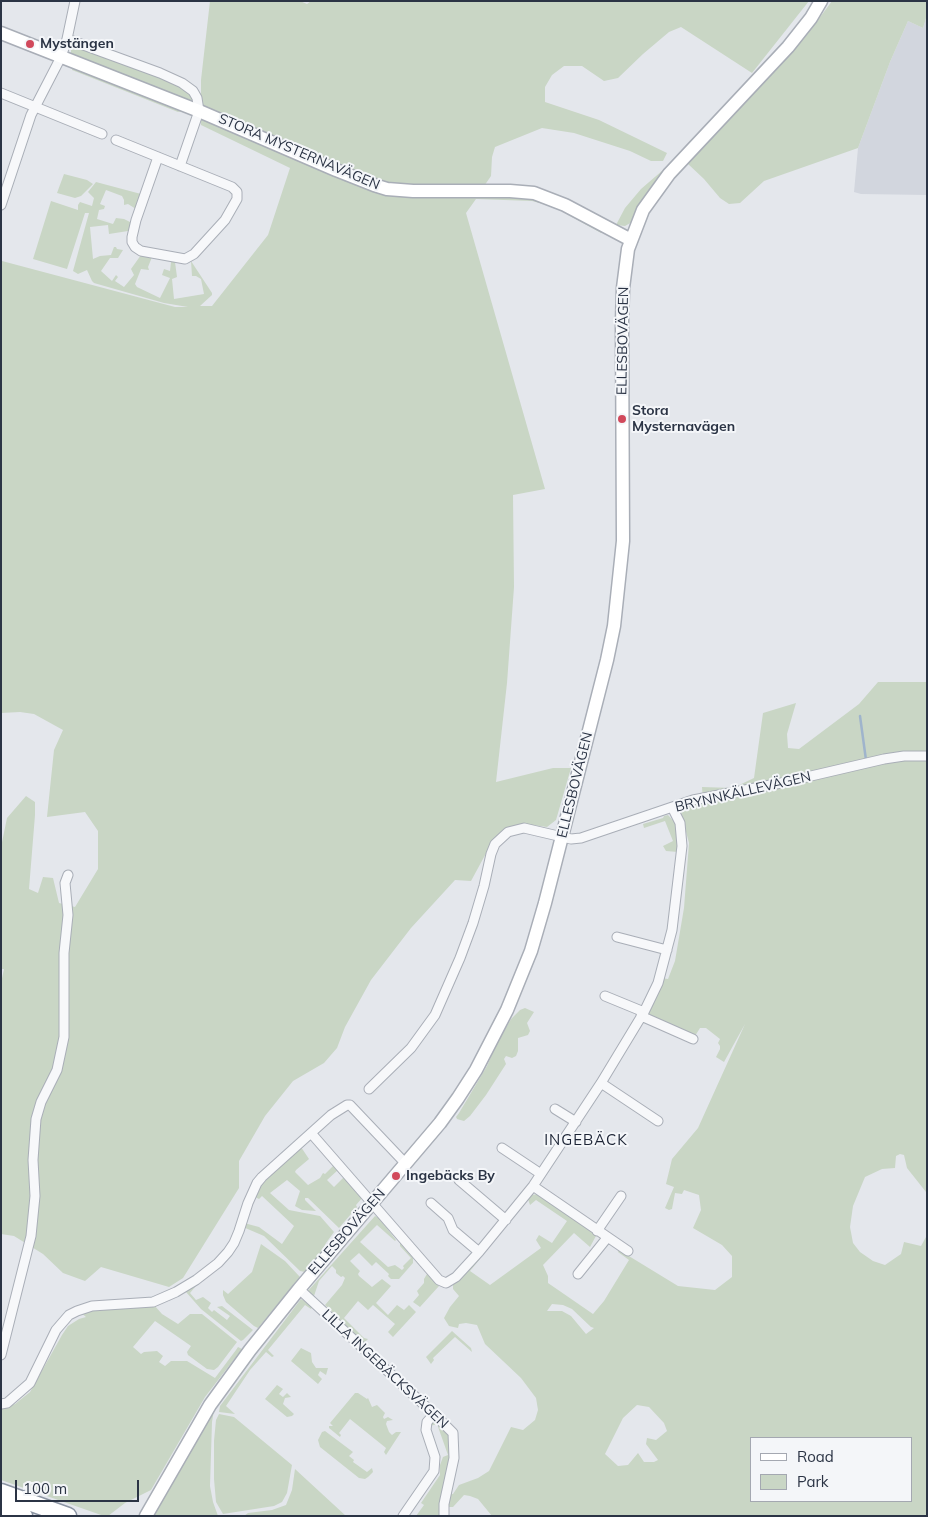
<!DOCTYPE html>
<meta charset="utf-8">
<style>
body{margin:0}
#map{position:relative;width:928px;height:1517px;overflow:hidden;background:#e4e7ec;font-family:Mulish,sans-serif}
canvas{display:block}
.frame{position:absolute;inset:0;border:2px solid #2b3445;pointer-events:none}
.legend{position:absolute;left:750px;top:1437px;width:162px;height:65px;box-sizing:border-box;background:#f4f6f9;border:1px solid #a4a8b1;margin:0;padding:6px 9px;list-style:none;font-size:15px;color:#2b3445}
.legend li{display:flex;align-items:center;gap:10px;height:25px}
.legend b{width:25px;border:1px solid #a4a8b1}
.scale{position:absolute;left:15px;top:1480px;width:124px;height:22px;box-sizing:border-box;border:2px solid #2b3445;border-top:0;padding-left:6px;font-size:15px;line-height:18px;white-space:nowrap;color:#2b3445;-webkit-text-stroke:4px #f4f6f9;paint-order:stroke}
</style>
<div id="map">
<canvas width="928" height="1517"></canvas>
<div class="frame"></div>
<ul class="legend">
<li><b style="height:6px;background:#fff"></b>Road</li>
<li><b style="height:14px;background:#c9d6c5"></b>Park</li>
</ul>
<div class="scale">100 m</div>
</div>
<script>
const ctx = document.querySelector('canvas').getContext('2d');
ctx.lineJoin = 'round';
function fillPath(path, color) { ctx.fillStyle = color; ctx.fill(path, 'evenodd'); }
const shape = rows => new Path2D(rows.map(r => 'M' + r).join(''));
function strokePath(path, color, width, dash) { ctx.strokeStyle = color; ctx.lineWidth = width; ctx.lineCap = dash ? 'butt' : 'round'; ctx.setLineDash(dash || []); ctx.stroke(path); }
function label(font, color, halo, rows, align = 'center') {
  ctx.font = font + ' Mulish,sans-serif'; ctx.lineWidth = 4; ctx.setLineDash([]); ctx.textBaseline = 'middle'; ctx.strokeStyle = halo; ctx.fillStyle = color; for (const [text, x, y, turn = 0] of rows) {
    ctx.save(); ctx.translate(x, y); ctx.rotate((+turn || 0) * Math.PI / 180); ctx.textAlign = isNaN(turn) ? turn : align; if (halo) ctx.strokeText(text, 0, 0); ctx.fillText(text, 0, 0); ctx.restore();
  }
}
fillPath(shape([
 [927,15,927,195,861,194,854,192,858,148,890,62,908,21,923,28]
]), '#d2d6de');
fillPath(shape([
 [210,1,300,1,307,4,311,1,809,1,752,73,681,27,669,32,643,54,618,78,604,81,582,66,564,66,552,75,545,87,545,102,599,120,667,153,663,161,651,161,630,151,574,133,542,128,495,147,492,157,491,176,478,195,534,198,578,217,602,232,601,233,554,207,532,201,476,199,466,213,545,489,513,495,514,587,507,683,496,782,553,768,571,768,556,820,547,827,525,824,490,846,471,881,455,880,411,928,371,980,345,1027,337,1048,324,1063,293,1081,265,1116,239,1161,239,1188,183,1278,169,1287,101,1267,85,1281,63,1273,43,1254,14,1236,1,1234,1,983,4,969,1,969,1,847,7,818,26,796,35,802,35,815,29,889,38,893,43,877,53,878,59,903,75,907,98,869,98,831,85,812,47,817,54,750,63,730,34,714,20,712,1,713,1,265,2,261,175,307,188,307,164,303,94,283,92,281,87,270,78,274,73,271,89,213,85,213,67,269,33,259,51,201,78,210,78,205,80,202,92,206,94,198,88,192,96,182,141,194,136,209,128,204,124,205,124,200,122,196,106,190,100,204,105,206,104,209,99,210,97,219,113,224,116,218,124,219,132,223,128,231,109,234,108,225,90,227,93,259,100,256,111,255,114,247,116,247,117,249,123,250,118,258,110,258,101,271,112,281,116,275,118,277,115,281,124,287,134,275,131,269,141,255,152,257,148,267,149,270,141,269,135,284,137,287,160,298,170,278,162,275,164,269,170,271,171,262,175,262,177,277,172,279,174,299,204,294,201,279,196,276,192,276,191,261,212,293,212,295,200,306,212,306,268,235,290,168,201,125,201,80],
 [832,1,927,1,927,15,923,28,908,21,890,62,858,148,764,181,740,203,729,204,720,198,704,179,687,163,779,67,806,36],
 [74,46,172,82,190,92,194,99,191,102,71,54,71,47],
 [72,66,182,111,178,112,72,70],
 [669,167,632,222,625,226,616,225,625,208,641,189,663,170],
 [64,174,87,180,93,184,81,196,75,198,57,193],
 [878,682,927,682,927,1516,492,1516,478,1499,470,1496,464,1495,453,1507,443,1507,444,1516,416,1516,424,1505,421,1503,440,1475,440,1465,443,1457,448,1455,437,1424,430,1426,430,1424,434,1421,446,1431,452,1444,444,1495,453,1494,459,1485,478,1478,489,1471,511,1427,523,1430,535,1420,538,1410,536,1398,521,1378,485,1344,477,1325,466,1323,459,1324,458,1328,449,1326,444,1318,450,1307,459,1296,453,1289,453,1285,478,1259,480,1259,470,1271,490,1285,541,1248,536,1240,539,1235,552,1243,567,1221,536,1200,530,1205,528,1199,532,1195,538,1194,597,1234,590,1247,574,1233,543,1265,548,1276,548,1283,593,1314,604,1301,629,1260,618,1252,619,1250,678,1286,715,1290,732,1277,732,1256,722,1245,693,1228,701,1210,699,1195,684,1190,682,1194,675,1193,672,1209,669,1210,665,1208,674,1187,666,1184,672,1159,698,1128,745,1024,724,1062,716,1057,720,1049,720,1046,718,1043,720,1039,706,1028,700,1028,695,1036,647,1014,662,978,668,979,675,961,684,908,689,843,680,809,703,802,702,787,733,788,754,778,763,713,796,703,787,734,788,748,799,749,859,704],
 [900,1154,904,1155,907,1168,926,1192,926,1237,921,1246,904,1242,901,1254,885,1265,873,1261,860,1252,853,1243,850,1227,853,1206,865,1177,882,1169,895,1168,896,1156],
 [552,1304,563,1305,572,1309,591,1327,594,1328,586,1334,571,1316,562,1311,547,1311],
 [637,1405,649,1407,664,1423,667,1431,656,1440,647,1438,646,1444,658,1460,654,1462,644,1462,638,1453,628,1465,618,1466,605,1454,623,1418],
 [752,1438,912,1438,912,1501,752,1501],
 [668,815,677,825,678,852,666,851,663,846,673,841,665,821,644,828,643,824,663,818,664,816],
 [525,1008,534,1012,527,1023,530,1031,528,1035,518,1038,518,1051,516,1056,512,1058,506,1056,504,1059,506,1064,486,1095,470,1116,464,1121,457,1119,456,1117,459,1113,487,1066,496,1045,511,1019,520,1010],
 [301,1147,309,1159,296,1170,295,1172,308,1185,320,1178,323,1173,325,1174,334,1165,338,1170,327,1180,334,1187,344,1177,363,1197,356,1205,357,1207,339,1228,308,1198,305,1198,305,1200,316,1211,302,1210,295,1206,300,1191,287,1180,270,1193,289,1210,320,1216,334,1232,326,1243,320,1254,305,1272,300,1271,264,1236,243,1227,244,1223,259,1227,282,1244,294,1226,262,1196,259,1199,253,1196,264,1180],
 [375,1216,379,1218,396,1240,395,1241,377,1225,360,1242,388,1267,395,1265,402,1270,404,1268,403,1266,411,1258,400,1246,400,1243,413,1258,413,1263,399,1279,391,1279,388,1276,389,1274,376,1262,372,1266,359,1253,350,1261,360,1271,358,1274,359,1276,372,1287,382,1279,391,1286,376,1303,388,1315,397,1305,404,1310,409,1305,416,1312,393,1337,388,1332,395,1324,373,1305,368,1310,358,1301,344,1318,364,1338,368,1339,364,1343,325,1305,342,1285,345,1278,343,1276,341,1277,336,1273,336,1270,332,1266,319,1281,314,1296,307,1292],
 [261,1244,285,1261,300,1277,258,1328,254,1326,226,1302,223,1295,223,1290,228,1294,252,1272],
 [427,1274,439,1286,420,1307,413,1302,419,1295,417,1291,424,1283,424,1279],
 [201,1280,190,1293,196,1300,203,1297,211,1303,208,1308,212,1312,214,1310,227,1320,230,1316,217,1307,222,1306,253,1330,243,1340,241,1341,201,1309,186,1292,154,1305,162,1314,178,1324,190,1314,202,1314,237,1342,218,1367,214,1370,207,1369,188,1355,187,1352,191,1346,155,1321,133,1347,141,1354,144,1352,157,1351,163,1356,159,1362,165,1366,171,1361,187,1361,215,1378,236,1350,238,1347,242,1349,205,1397,151,1490,125,1503,108,1516,104,1516,1,1480,1,1408,5,1408,15,1404,30,1392,62,1335,68,1326,79,1319,86,1317,80,1312,145,1304],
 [301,1299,308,1303,312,1307,311,1309,305,1305,268,1350,274,1356,272,1357,266,1352,250,1370,226,1406,235,1414,219,1412,220,1406],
 [452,1331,471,1348,472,1352,455,1337,433,1358,434,1360,431,1364,426,1357],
 [301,1348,311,1353,312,1362,316,1368,328,1368,326,1375,320,1371,318,1375,322,1379,318,1384,291,1361],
 [233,1382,214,1410,212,1422,210,1486,213,1502,218,1516,152,1516,197,1435],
 [277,1385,283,1389,279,1394,283,1397,287,1393,291,1397,285,1398,283,1404,294,1414,292,1416,287,1417,265,1399],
 [355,1393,358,1393,367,1399,368,1398,372,1407,377,1405,385,1413,383,1417,384,1419,388,1417,393,1420,387,1421,386,1424,389,1432,392,1435,396,1432,401,1432,386,1455,384,1452,386,1448,350,1419,339,1433,341,1435,340,1437,329,1428,329,1426,333,1426,330,1423],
 [219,1414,234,1417,292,1465,287,1493,282,1502,274,1506,223,1514,216,1502,214,1479,214,1441,216,1420],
 [325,1431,353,1452,349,1456,354,1460,353,1462,367,1472,372,1468,373,1472,368,1477,365,1479,359,1478,320,1447,318,1440,322,1432],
 [295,1469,346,1516,244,1516,248,1513,272,1510,286,1505,292,1490]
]), '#c9d6c5');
strokePath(shape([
 [860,716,866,760]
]), '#9fb4cc', 2.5);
const street = shape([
 [67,39,160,73,182,83,193,91,197,98,199,111,180,166],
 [1,93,102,134],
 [116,140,232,187,237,192,237,199,225,220,194,254,185,259,141,251,135,247,132,242,132,237,136,220,158,157],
 [1,205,31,115,61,57,67,39,75,1],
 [617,937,667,950],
 [605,996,644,1012],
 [641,1016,693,1039],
 [601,1083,658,1121],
 [369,1089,411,1048,435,1015,460,958,473,923,484,886,491,854,495,844,508,832,524,828,571,839,581,838,693,800,781,783,884,759,904,756,927,756],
 [555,1109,576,1122],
 [311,1133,331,1115,347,1105,350,1105,406,1164],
 [502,1148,541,1174],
 [459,1180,506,1220],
 [533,1186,628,1251],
 [431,1203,448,1218,453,1230,479,1252],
 [597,1231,621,1196],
 [578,1274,607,1238],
 [299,1289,434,1414,453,1433,454,1458,444,1504,444,1516],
 [1,1355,31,1236,35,1196,33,1160,36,1119,41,1102,57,1070,64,1037,64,953,68,915,65,883,68,875],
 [1,1404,7,1403,30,1383,56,1330,69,1315,77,1311,92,1306,153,1302,176,1292,196,1280,218,1263,228,1252,234,1243,239,1231,248,1203,257,1183,262,1177,311,1133,439,1280,446,1283,456,1277,479,1252,533,1186,601,1083,644,1012,658,983,672,930,682,846,680,823,672,807],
 [403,1516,434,1471,435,1457,426,1430,427,1422,434,1414]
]);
const secondary = shape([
 [1,33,199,111,336,170,374,185,387,189,413,191,510,191,534,193,565,205,631,240],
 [146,1516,210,1405,250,1350,299,1289,440,1123,458,1098,476,1070,507,1010,531,951,545,903,607,660,614,626,623,541,622,322,623,288,628,249,643,210,669,174,788,47,811,18,821,1]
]);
const highway = shape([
 [1,1492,68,1516],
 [1,1506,24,1516]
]);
strokePath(street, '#a9aeb7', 11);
strokePath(secondary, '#a9aeb7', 15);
strokePath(highway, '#8b94a3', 19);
strokePath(street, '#f7f8fa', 9);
strokePath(secondary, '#fff', 12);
strokePath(highway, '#fff', 16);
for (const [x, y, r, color] of [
 [30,44,5,"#d1495b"],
 [622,419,5,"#d1495b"],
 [396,1176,5,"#d1495b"]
]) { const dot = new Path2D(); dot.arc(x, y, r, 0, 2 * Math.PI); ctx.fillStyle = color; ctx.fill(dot); strokePath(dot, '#f4f6f9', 2); }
label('bold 14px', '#2b3445', '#f4f6f9', [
 ["Mystängen",40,44],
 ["Stora",632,411],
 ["Mysternavägen",632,427],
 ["Ingebäcks By",406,1176]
], 'left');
label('14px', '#2b3445', '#f4f6f9', [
 ["STORA MYSTERNAVÄGEN",299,152,23],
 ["ELLESBOVÄGEN",623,341,-89],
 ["ELLESBOVÄGEN",575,785,-76],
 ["BRYNNKÄLLEVÄGEN",743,792,-13],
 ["ELLESBOVÄGEN",347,1232,-49],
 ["LILLA INGEBÄCKSVÄGEN",385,1369,43]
]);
ctx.letterSpacing = '1px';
label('15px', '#1d2536', '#f4f6f9', [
 ["INGEBÄCK",586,1140]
]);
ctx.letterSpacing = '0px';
</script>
